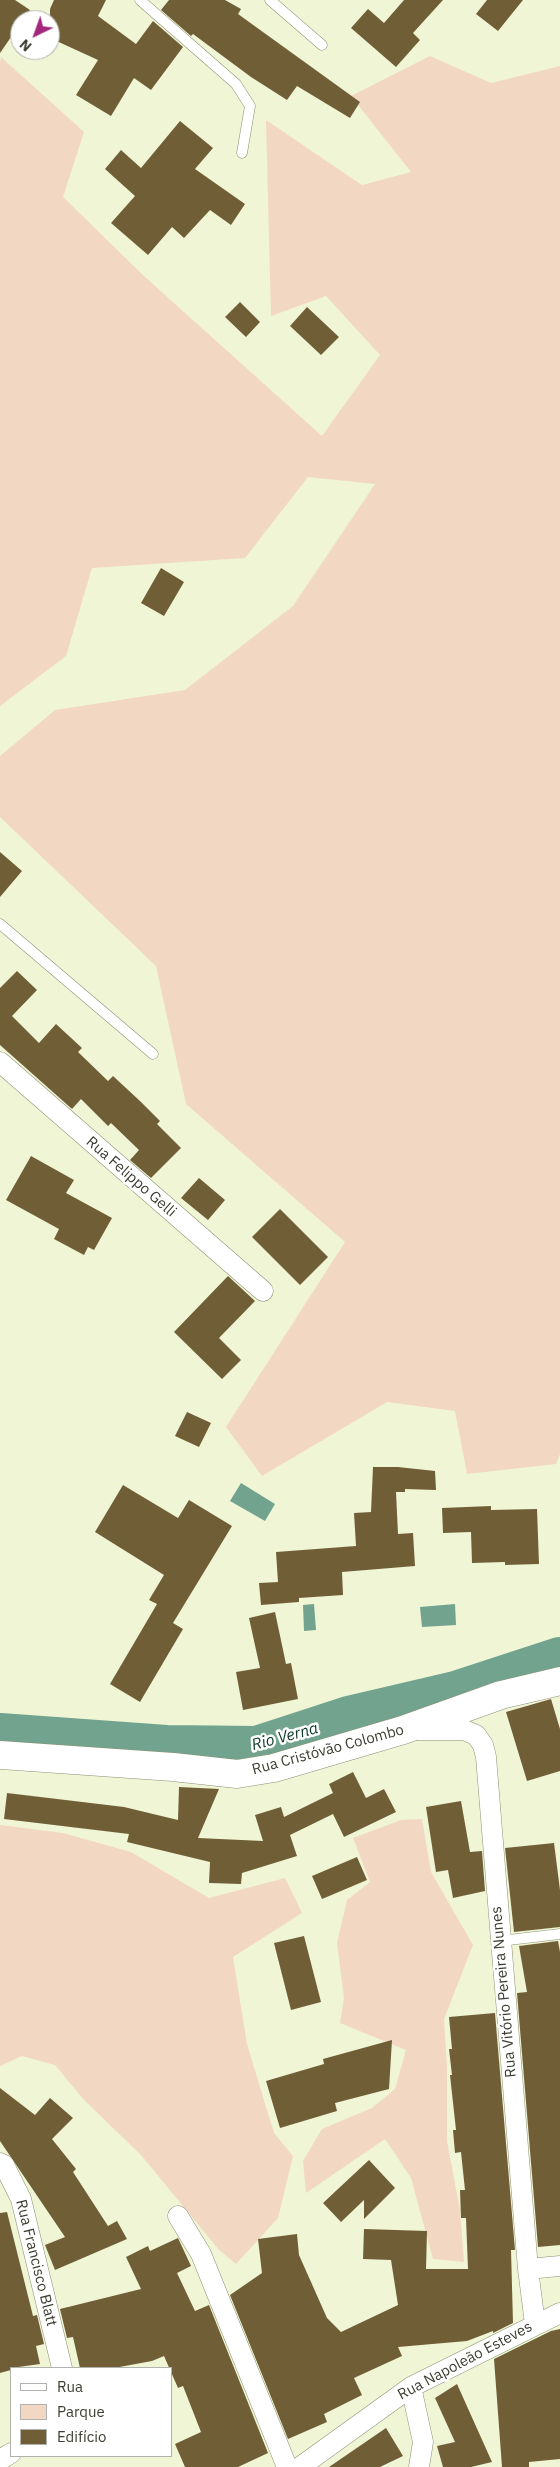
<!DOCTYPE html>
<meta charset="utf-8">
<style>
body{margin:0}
#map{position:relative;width:560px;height:2467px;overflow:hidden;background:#f0f5d6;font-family:"IBM Plex Sans",sans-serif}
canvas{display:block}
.legend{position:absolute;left:10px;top:2367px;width:162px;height:90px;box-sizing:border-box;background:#fff;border:1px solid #b1b2ad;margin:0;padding:6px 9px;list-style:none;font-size:15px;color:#3c3e32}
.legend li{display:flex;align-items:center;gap:10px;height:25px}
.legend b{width:25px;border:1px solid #b1b2ad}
.north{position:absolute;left:10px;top:10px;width:50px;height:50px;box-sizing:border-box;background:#fff;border:1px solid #b1b2ad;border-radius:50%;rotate:222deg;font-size:14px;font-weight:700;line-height:20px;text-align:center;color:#3c3e32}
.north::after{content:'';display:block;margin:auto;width:18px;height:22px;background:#a2287e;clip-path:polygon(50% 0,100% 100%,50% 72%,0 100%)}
</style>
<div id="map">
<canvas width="560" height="2467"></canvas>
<ul class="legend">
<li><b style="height:6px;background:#fff"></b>Rua</li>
<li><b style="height:14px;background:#f2d8c3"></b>Parque</li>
<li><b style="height:14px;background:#705f36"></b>Edifício</li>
</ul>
<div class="north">N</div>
</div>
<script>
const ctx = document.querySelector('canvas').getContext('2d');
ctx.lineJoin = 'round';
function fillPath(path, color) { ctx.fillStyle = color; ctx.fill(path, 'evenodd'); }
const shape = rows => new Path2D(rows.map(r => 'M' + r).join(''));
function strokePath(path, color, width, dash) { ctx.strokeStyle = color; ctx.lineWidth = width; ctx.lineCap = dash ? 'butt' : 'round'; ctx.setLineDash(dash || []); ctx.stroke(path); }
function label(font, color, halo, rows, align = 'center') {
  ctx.font = font + ' "IBM Plex Sans",sans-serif'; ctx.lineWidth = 5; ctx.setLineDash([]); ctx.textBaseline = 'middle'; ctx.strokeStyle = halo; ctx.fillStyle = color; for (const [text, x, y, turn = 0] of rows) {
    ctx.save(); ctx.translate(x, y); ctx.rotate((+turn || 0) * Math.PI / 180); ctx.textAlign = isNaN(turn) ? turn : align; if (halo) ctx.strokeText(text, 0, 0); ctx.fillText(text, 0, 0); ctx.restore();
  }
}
fillPath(shape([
 [430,56,491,83,560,66,560,1454,556,1464,467,1474,455,1411,387,1402,262,1476,226,1427,345,1242,186,1104,156,966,0,817,0,756,55,710,185,690,293,606,375,484,308,477,245,558,92,568,66,656,0,706,0,62,1,57,84,132,63,197,145,277,322,436,380,355,326,296,271,316,266,120,362,185,411,172,351,96],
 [422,1819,431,1872,473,1945,444,2019,447,2067,447,2141,460,2210,464,2262,433,2259,411,2178,385,2139,306,2193,303,2161,322,2129,372,2108,395,2089,406,2050,340,2023,344,1998,337,1943,347,1900,370,1882,353,1838,401,1820],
 [0,1825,63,1833,131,1852,209,1898,285,1878,302,1913,233,1957,247,2044,274,2133,293,2156,278,2218,236,2264,219,2250,141,2155,84,2100,55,2065,22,2056,0,2066]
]), '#f2d8c3');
fillPath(shape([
 [241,1483,275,1504,265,1521,230,1501],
 [314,1604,316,1630,304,1631,303,1605],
 [455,1604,456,1625,422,1627,420,1607]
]), '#71a38e');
strokePath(shape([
 [0,1735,166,1747,257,1748,349,1718,456,1693,560,1659]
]), '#71a38e', 44);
fillPath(shape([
 [0,0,15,0,30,10,23,20,20,20,20,24,0,53],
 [54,0,106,0,98,16,136,44,153,21,183,47,151,90,134,78,111,116,76,95,98,60,50,38,50,9],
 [169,0,225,0,241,9,238,14,360,102,350,118,297,86,287,100,251,77,193,34,191,36,161,10],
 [404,0,443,0,413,33,420,40,396,67,351,28,368,9,384,23],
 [487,0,523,0,498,31,476,14],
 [180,121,213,148,195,169,245,204,231,225,210,210,184,238,172,227,148,255,111,223,135,196,105,169,121,150,141,168],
 [240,302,260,322,246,337,225,317],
 [307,307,339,337,321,355,290,326],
 [161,568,184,582,164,616,141,603],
 [0,852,22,871,0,897],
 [17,971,37,990,12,1016,39,1043,56,1024,82,1048,78,1052,108,1081,113,1076,140,1101,160,1121,157,1124,181,1148,151,1178,130,1160,139,1150,111,1123,108,1126,81,1099,72,1109,0,1045,0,988],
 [31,1156,74,1180,66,1193,112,1218,94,1250,88,1247,84,1255,54,1239,59,1229,6,1200],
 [199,1178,225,1200,208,1220,181,1198],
 [280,1209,328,1257,300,1285,252,1237],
 [228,1276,255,1301,219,1338,241,1360,222,1379,174,1332],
 [187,1412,211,1423,199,1447,175,1436],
 [373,1467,398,1467,435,1471,436,1490,405,1489,405,1492,396,1492,398,1534,413,1533,415,1566,342,1572,343,1595,299,1598,299,1602,261,1605,259,1583,278,1582,276,1552,356,1546,354,1513,371,1512],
 [123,1485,178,1518,189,1500,232,1526,173,1623,183,1629,140,1702,110,1684,157,1604,149,1600,164,1575,95,1532],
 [491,1506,491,1510,537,1509,539,1564,505,1565,505,1562,472,1563,471,1532,443,1533,442,1508],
 [275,1612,286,1664,291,1663,298,1699,243,1710,236,1672,260,1668,249,1618],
 [551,1699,560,1729,560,1771,527,1781,506,1712],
 [353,1772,366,1798,384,1789,396,1812,344,1837,333,1814,290,1835,297,1856,242,1873,241,1884,209,1883,210,1862,127,1842,129,1834,4,1819,7,1793,124,1807,178,1820,179,1787,219,1789,198,1838,263,1841,255,1815,281,1807,284,1817,333,1793,329,1784],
 [461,1801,470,1852,482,1851,485,1891,453,1898,448,1870,436,1872,426,1807],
 [554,1843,560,1890,560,1927,514,1932,505,1848],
 [357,1857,367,1880,322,1899,312,1876],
 [304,1936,321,2002,291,2010,274,1943],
 [558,1941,560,1952,560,2245,538,2247,517,1993,527,1992,519,1946],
 [495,2013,515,2250,511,2250,513,2323,493,2333,493,2331,467,2341,398,2347,402,2356,354,2378,362,2395,324,2414,327,2422,288,2439,230,2295,262,2273,258,2239,297,2234,299,2255,327,2318,341,2332,398,2305,391,2260,363,2259,364,2229,427,2231,426,2269,468,2269,466,2218,461,2218,460,2190,465,2190,461,2152,455,2153,453,2130,456,2130,450,2075,452,2075,449,2049,452,2049,449,2017],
 [392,2040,389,2089,335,2103,337,2111,280,2128,266,2081,324,2064,323,2059],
 [0,2088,35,2115,50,2098,73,2118,52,2139,76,2169,73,2172,108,2226,117,2221,127,2239,55,2270,45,2245,65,2237,0,2141],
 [369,2160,395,2188,364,2219,364,2200,341,2222,323,2203],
 [7,2212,33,2316,37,2315,44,2344,36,2346,40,2364,11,2368,11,2370,0,2373,0,2213],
 [178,2238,191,2266,177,2273,195,2311,209,2305,268,2453,238,2467,185,2467,175,2444,201,2432,183,2386,178,2388,164,2356,152,2361,114,2368,80,2368,73,2337,67,2338,60,2309,141,2289,126,2257,148,2246,150,2251],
 [560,2329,560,2459,529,2462,529,2467,502,2467,494,2359,551,2331],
 [457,2384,492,2462,471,2467,443,2467,437,2446,455,2442,435,2398],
 [386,2428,403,2456,380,2467,329,2467]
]), '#705f36');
const lane = shape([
 [140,0,236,84,250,106,242,153],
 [270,0,322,45],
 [0,924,153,1054],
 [500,1941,560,1934]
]);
const street = shape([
 [0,1062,263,1291],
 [418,1730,464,1730,476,1735,483,1745,486,1757,528,2269,535,2324],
 [0,2163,4,2165,21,2199,62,2368],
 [178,2216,201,2254,287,2467],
 [528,2269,560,2266],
 [411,2387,423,2442,419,2467],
 [0,2460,11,2453],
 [300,2467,411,2387,560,2313]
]);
const secondary = shape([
 [0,1755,173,1767,237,1774,274,1768,403,1730,501,1695,560,1681]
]);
strokePath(lane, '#8d9174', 11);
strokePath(street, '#8d9174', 21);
strokePath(secondary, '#8d9174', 29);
strokePath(lane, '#fff', 10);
strokePath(street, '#fff', 20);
strokePath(secondary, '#fff', 28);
label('15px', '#3c3e32', '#fff', [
 ["Rua Felippo Gelli",131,1177,41],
 ["Rua Cristóvão Colombo",328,1750,-15],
 ["Rua Vitório Pereira Nunes",504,1992,-95],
 ["Rua Francisco Blatt",36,2263,76],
 ["Rua Napoleão Esteves",465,2361,-28]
]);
label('italic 16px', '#0c392a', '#fff', [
 ["Rio Verna",285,1737,-15]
]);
</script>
